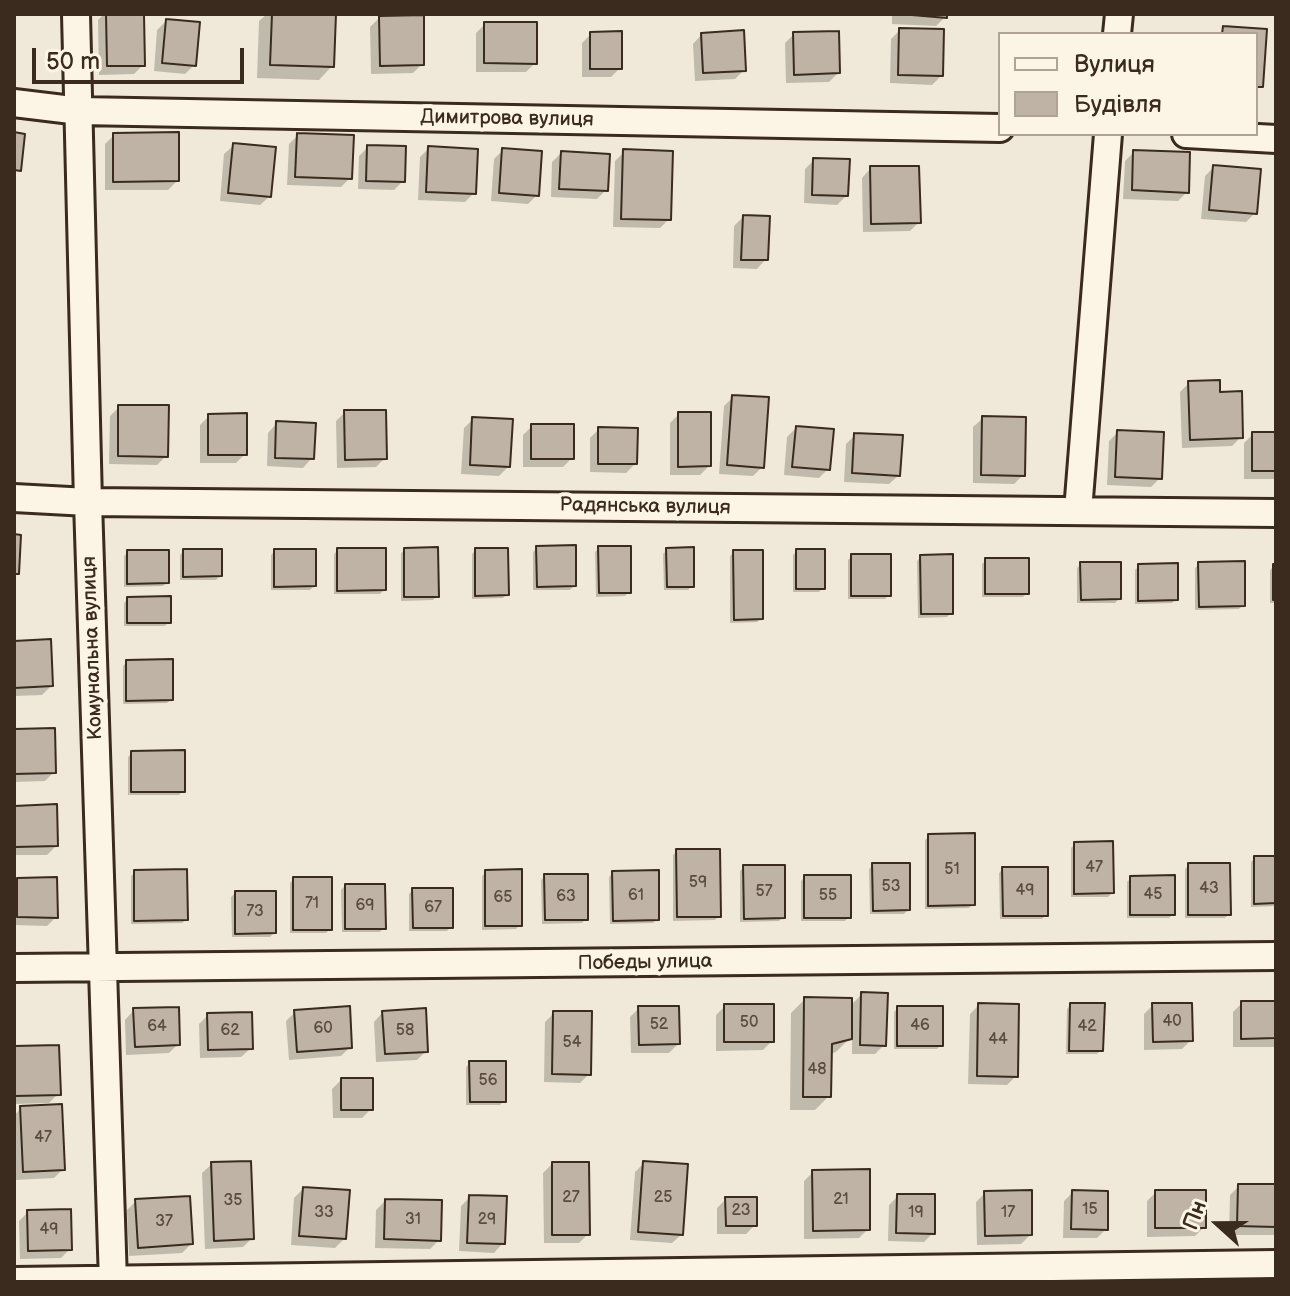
<!DOCTYPE html>
<meta charset="utf-8">
<style>
body{margin:0}
#map{position:relative;width:1290px;height:1296px;overflow:hidden;background:#f0e9d9;font-family:"Balsamiq Sans",sans-serif}
canvas{display:block}
.frame{position:absolute;inset:0;border:16px solid #3b2a1e;pointer-events:none}
.legend{position:absolute;left:998px;top:32px;width:260px;height:104px;box-sizing:border-box;background:#fcf5e5;border:2px solid #afa495;margin:0;padding:10px 14px;list-style:none;font-size:24px;color:#3b2a1e}
.legend li{display:flex;align-items:center;gap:16px;height:40px}
.legend b{width:40px;border:2px solid #afa495}
.north{position:absolute;left:1178px;top:1184px;width:80px;height:80px;-webkit-text-stroke:6px #fcf5e5;paint-order:stroke;rotate:291deg;font-size:22px;font-weight:700;line-height:32px;text-align:center;color:#3b2a1e}
.north::after{content:'';display:block;margin:auto;width:28px;height:36px;background:#3b2a1e;clip-path:polygon(50% 0,100% 100%,50% 72%,0 100%)}
.scale{position:absolute;left:32px;top:48px;width:212px;height:36px;box-sizing:border-box;border:4px solid #3b2a1e;border-top:0;padding-left:10px;font-size:24px;line-height:28px;white-space:nowrap;color:#3b2a1e;-webkit-text-stroke:6px #fcf5e5;paint-order:stroke}
</style>
<div id="map">
<canvas width="1290" height="1296"></canvas>
<div class="frame"></div>
<ul class="legend">
<li><b style="height:10px;background:#fcf5e5"></b>Вулиця</li>
<li><b style="height:22px;background:#beb3a4"></b>Будівля</li>
</ul>
<div class="north">Пн</div>
<div class="scale">50 m</div>
</div>
<script>
const ctx = document.querySelector('canvas').getContext('2d');
ctx.lineJoin = 'round';
function fillPath(path, color) { ctx.fillStyle = color; ctx.fill(path, 'evenodd'); }
const shape = rows => new Path2D(rows.map(r => 'M' + r).join(''));
function strokePath(path, color, width, dash) { ctx.strokeStyle = color; ctx.lineWidth = width; ctx.lineCap = dash ? 'butt' : 'round'; ctx.setLineDash(dash || []); ctx.stroke(path); }
function label(font, color, halo, rows, align = 'center') {
  ctx.font = font + ' "Balsamiq Sans",sans-serif'; ctx.lineWidth = 8; ctx.setLineDash([]); ctx.textBaseline = 'middle'; ctx.strokeStyle = halo; ctx.fillStyle = color; for (const [text, x, y, turn = 0] of rows) {
    ctx.save(); ctx.translate(x, y); ctx.rotate((+turn || 0) * Math.PI / 180); ctx.textAlign = isNaN(turn) ? turn : align; if (halo) ctx.strokeText(text, 0, 0); ctx.fillText(text, 0, 0); ctx.restore();
  }
}
fillPath(shape([
 [104,14,142,14,143,65,134,74,99,75,98,20],
 [267,14,334,14,332,66,319,80,257,78,259,21],
 [892,14,945,14,945,17,936,26,892,24],
 [379,18,422,64,413,73,371,74,370,27],
 [166,21,194,65,185,74,154,71,157,30],
 [485,24,535,63,526,72,476,72,476,33],
 [900,30,941,76,932,85,890,83,891,39],
 [591,34,620,68,611,77,582,77,582,43],
 [702,34,744,70,735,79,695,81,693,44],
 [794,34,838,73,829,82,786,83,785,43],
 [114,135,177,181,168,190,105,190,105,144],
 [298,135,350,178,341,187,287,185,289,144],
 [234,145,270,196,260,205,220,201,224,154],
 [368,147,403,181,394,190,358,189,359,156],
 [429,148,474,193,465,202,418,200,420,157],
 [503,150,537,195,528,204,491,201,494,159],
 [624,152,669,219,660,228,613,227,615,161],
 [1134,152,1187,192,1178,201,1123,199,1125,161],
 [561,153,606,190,597,199,551,197,552,162],
 [814,160,846,196,837,205,804,203,805,169],
 [1214,167,1255,213,1246,222,1201,219,1205,176],
 [871,168,919,222,910,231,863,232,862,178],
 [743,217,766,259,757,269,733,268,734,226],
 [1189,383,1218,394,1241,437,1232,446,1182,448,1180,392],
 [733,397,762,467,753,476,719,474,724,406],
 [119,407,166,456,157,465,109,464,110,416],
 [345,412,385,458,376,467,337,468,336,421],
 [679,414,709,466,700,475,670,475,670,423],
 [209,416,245,454,236,463,200,463,200,425],
 [983,418,1023,475,1014,484,973,483,973,427],
 [473,419,508,467,499,476,461,474,464,428],
 [277,423,312,458,303,468,267,466,268,433],
 [532,426,572,458,563,467,523,467,523,435],
 [796,428,828,469,819,478,784,475,787,437],
 [599,429,635,464,626,473,590,472,590,438],
 [1118,432,1160,478,1151,487,1107,485,1109,441],
 [1253,434,1276,434,1276,479,1244,479,1244,443],
 [855,435,899,475,889,484,844,482,846,444],
 [537,548,574,586,570,590,533,590,533,552],
 [599,548,629,592,625,596,596,597,595,552],
 [338,550,384,590,380,594,334,594,334,554],
 [405,550,437,596,433,600,401,601,401,553],
 [476,550,507,594,503,598,472,599,472,554],
 [667,550,692,586,688,590,664,590,663,554],
 [184,551,220,576,216,580,180,580,180,555],
 [275,551,314,586,310,590,271,590,271,555],
 [797,551,823,588,819,592,793,592,793,555],
 [128,552,167,582,163,586,124,587,124,556],
 [734,552,761,618,757,622,730,623,730,556],
 [852,556,889,595,885,599,848,599,848,560],
 [921,557,951,613,947,617,918,618,917,561],
 [986,560,1027,593,1023,597,982,597,982,564],
 [1081,564,1119,599,1115,603,1077,603,1077,568],
 [1199,564,1243,605,1239,609,1195,610,1195,568],
 [1139,566,1176,599,1172,603,1135,604,1135,570],
 [1274,566,1276,566,1276,603,1270,603,1270,570],
 [128,599,169,622,165,626,124,626,124,603],
 [14,643,51,686,42,695,14,696],
 [127,662,171,700,167,703,123,704,123,666],
 [14,731,54,772,45,781,14,782],
 [132,753,183,791,179,795,128,795,128,757],
 [14,808,56,846,47,855,14,855],
 [929,836,973,904,969,908,925,909,925,840],
 [1075,844,1112,893,1108,897,1071,897,1071,848],
 [677,851,719,916,715,920,673,921,673,855],
 [1255,858,1276,858,1276,906,1251,907,1251,862],
 [873,865,908,910,904,914,870,914,869,869],
 [1189,865,1229,914,1225,918,1185,918,1185,869],
 [744,867,783,917,779,921,740,922,740,871],
 [1003,869,1046,915,1042,919,1000,919,999,873],
 [135,872,186,920,182,923,131,924,131,876],
 [486,872,520,925,516,929,482,930,482,876],
 [613,873,657,919,653,923,610,924,609,877],
 [545,876,586,919,582,923,542,924,541,880],
 [805,877,849,917,845,921,801,921,801,881],
 [1131,878,1173,914,1169,918,1127,918,1127,882],
 [294,879,330,929,326,933,290,933,290,883],
 [17,880,56,917,47,926,14,925,14,883],
 [345,886,384,928,380,932,342,932,341,890],
 [413,890,451,927,447,931,409,931,409,894],
 [235,893,274,933,270,937,232,937,231,897],
 [862,994,884,1045,875,1054,852,1054,852,1036,836,1052,830,1054,829,1096,815,1110,790,1110,791,1013,805,999,850,1006],
 [1242,1003,1276,1003,1276,1045,1274,1047,1233,1047,1233,1012],
 [979,1005,1016,1076,1007,1085,968,1084,970,1014],
 [1071,1005,1101,1050,1097,1054,1066,1054,1067,1009],
 [1153,1005,1191,1040,1182,1049,1144,1050,1144,1014],
 [725,1006,772,1041,763,1050,716,1051,716,1015],
 [639,1008,678,1044,669,1053,631,1053,630,1017],
 [898,1008,941,1045,937,1049,894,1049,894,1012],
 [134,1010,178,1044,169,1053,126,1055,125,1020],
 [295,1012,350,1047,341,1056,289,1060,286,1021],
 [383,1012,426,1051,417,1060,376,1062,374,1022],
 [554,1013,589,1074,580,1083,544,1082,545,1022],
 [208,1015,251,1048,241,1057,200,1058,199,1024],
 [15,1048,58,1094,49,1103,14,1104],
 [470,1063,504,1101,500,1105,466,1105,466,1067],
 [341,1080,371,1109,362,1118,333,1118,332,1089],
 [21,1108,63,1169,54,1178,15,1180,14,1116],
 [644,1163,682,1234,672,1243,630,1240,635,1172],
 [212,1164,252,1238,243,1247,205,1249,202,1173],
 [552,1164,588,1234,579,1243,544,1243,543,1173],
 [813,1172,868,1229,859,1238,804,1239,804,1181],
 [1239,1186,1276,1186,1276,1235,1229,1235,1230,1195],
 [303,1189,344,1239,335,1248,291,1245,294,1198],
 [1073,1192,1106,1229,1097,1238,1063,1238,1064,1201],
 [1156,1192,1204,1227,1195,1236,1147,1237,1147,1201],
 [985,1193,1030,1235,1021,1244,977,1245,976,1202],
 [898,1196,933,1233,924,1242,888,1241,889,1205],
 [470,1197,503,1243,494,1253,459,1251,461,1206],
 [726,1199,755,1225,746,1234,717,1234,717,1208],
 [136,1201,191,1244,182,1253,129,1256,127,1210],
 [385,1201,439,1240,430,1249,375,1248,376,1210],
 [28,1212,70,1249,61,1258,20,1259,19,1221]
]), '#0003');
const building = shape([
 [106,14,144,14,145,66,107,66,106,14],
 [272,14,336,14,334,67,270,65,272,14],
 [900,14,947,14,947,18,900,14],
 [424,15,424,65,380,66,379,16,424,15],
 [166,19,200,22,196,66,162,63,166,19],
 [484,22,537,22,537,64,484,63,484,22],
 [1223,26,1267,29,1263,87,1256,87,1256,34,1222,34,1223,26],
 [899,28,944,29,943,76,898,75,899,28],
 [744,30,746,71,703,73,701,33,744,30],
 [622,31,622,69,590,69,590,32,622,31],
 [839,31,840,73,794,75,793,32,839,31],
 [14,132,25,134,21,171,14,170,14,132],
 [179,132,179,181,113,182,113,133,179,132],
 [297,133,354,135,352,179,295,177,297,133],
 [233,143,276,147,271,197,228,193,233,143],
 [367,145,406,146,405,182,366,181,367,145],
 [428,146,478,149,476,194,426,192,428,146],
 [502,148,542,151,539,196,499,193,502,148],
 [623,149,673,151,671,220,621,219,623,149],
 [1133,150,1190,152,1189,193,1132,190,1133,150],
 [561,151,610,154,608,191,559,189,561,151],
 [813,158,850,159,848,196,812,195,813,158],
 [1213,165,1261,169,1257,214,1209,210,1213,165],
 [870,166,919,166,921,223,871,224,870,166],
 [743,215,770,216,768,260,741,260,743,215],
 [1220,380,1220,392,1242,391,1243,438,1190,440,1188,381,1220,380],
 [732,395,769,397,764,468,727,465,732,395],
 [118,405,169,405,168,457,118,456,118,405],
 [344,410,386,410,387,459,345,460,344,410],
 [678,412,711,412,711,466,678,467,678,412],
 [247,413,247,455,208,455,208,414,247,413],
 [982,416,1026,417,1025,476,981,475,982,416],
 [472,417,513,419,510,467,470,465,472,417],
 [276,421,316,423,314,459,275,458,276,421],
 [531,424,574,424,574,459,531,459,531,424],
 [796,426,834,429,830,470,792,467,796,426],
 [598,427,638,428,637,464,598,464,598,427],
 [1117,430,1164,432,1162,479,1115,477,1117,430],
 [1252,432,1276,432,1276,471,1252,471,1252,432],
 [854,433,903,435,900,476,852,473,854,433],
 [14,534,21,535,19,574,14,574,14,534],
 [576,545,576,586,537,587,536,546,576,545],
 [598,546,631,546,631,593,599,593,598,546],
 [438,547,439,597,404,597,404,548,438,547],
 [694,547,694,587,667,587,666,548,694,547],
 [337,548,386,548,386,590,337,591,337,548],
 [475,548,508,548,509,595,475,596,475,548],
 [183,549,222,549,222,576,183,577,183,549],
 [274,549,316,549,316,586,274,587,274,549],
 [796,549,825,549,825,589,796,589,796,549],
 [127,550,169,550,169,583,127,584,127,550],
 [733,550,763,550,763,619,734,620,733,550],
 [851,554,891,554,891,596,851,596,851,554],
 [953,554,953,614,921,614,920,555,953,554],
 [985,558,1029,558,1029,594,985,594,985,558],
 [1245,561,1245,606,1199,607,1198,562,1245,561],
 [1080,562,1121,562,1121,599,1081,600,1080,562],
 [1178,563,1178,600,1138,601,1138,564,1178,563],
 [1273,564,1276,564,1276,600,1273,600,1273,564],
 [171,596,171,623,127,623,127,597,171,596],
 [51,639,53,686,14,688,14,641,51,639],
 [173,659,173,700,126,701,126,660,173,659],
 [55,728,56,773,14,774,14,729,55,728],
 [185,750,185,792,131,792,131,751,185,750],
 [57,804,58,846,15,847,14,806,57,804],
 [975,833,975,905,928,906,928,834,975,833],
 [1113,841,1114,893,1074,894,1074,842,1113,841],
 [676,849,720,849,721,917,677,917,676,849],
 [1254,856,1276,856,1276,903,1254,904,1254,856],
 [872,863,910,863,910,910,873,911,872,863],
 [1188,863,1230,863,1231,915,1188,915,1188,863],
 [743,865,785,865,785,918,744,919,743,865],
 [1002,867,1048,867,1048,916,1003,916,1002,867],
 [187,869,188,920,134,921,134,870,187,869],
 [522,869,522,926,485,926,485,870,522,869],
 [659,870,659,920,613,921,612,871,659,870],
 [544,874,588,874,588,920,545,920,544,874],
 [804,875,851,875,851,918,804,918,804,875],
 [1175,875,1175,915,1130,915,1130,876,1175,875],
 [57,877,58,918,17,917,17,878,57,877],
 [293,877,332,877,332,930,293,930,293,877],
 [345,884,385,884,386,929,345,929,345,884],
 [412,888,453,888,453,928,413,928,412,888],
 [235,891,276,891,276,933,235,934,235,891],
 [861,992,888,993,886,1046,860,1045,861,992],
 [804,997,852,998,852,1039,832,1044,831,1097,803,1097,804,997],
 [1241,1001,1276,1001,1276,1038,1241,1039,1241,1001],
 [978,1003,1019,1004,1018,1077,977,1076,978,1003],
 [1070,1003,1105,1003,1103,1051,1069,1051,1070,1003],
 [1152,1003,1192,1003,1193,1041,1153,1042,1152,1003],
 [724,1004,774,1004,774,1042,724,1042,724,1004],
 [350,1006,352,1048,297,1052,294,1010,350,1006],
 [638,1006,679,1006,680,1044,639,1045,638,1006],
 [897,1006,943,1006,943,1046,897,1046,897,1006],
 [179,1007,180,1045,135,1047,133,1008,179,1007],
 [426,1008,428,1052,385,1054,382,1011,426,1008],
 [553,1011,592,1011,591,1075,552,1074,553,1011],
 [252,1012,253,1049,208,1050,207,1013,252,1012],
 [59,1045,61,1095,15,1096,14,1046,59,1045],
 [469,1061,506,1061,506,1102,470,1102,469,1061],
 [341,1078,373,1078,373,1110,341,1110,341,1078],
 [62,1104,65,1170,23,1172,20,1106,62,1104],
 [251,1161,254,1239,214,1241,211,1162,251,1161],
 [643,1161,688,1164,683,1235,638,1232,643,1161],
 [552,1162,589,1162,590,1235,552,1235,552,1162],
 [870,1169,870,1230,813,1231,812,1170,870,1169],
 [1238,1184,1276,1184,1276,1227,1237,1226,1238,1184],
 [303,1187,350,1190,346,1239,299,1236,303,1187],
 [1032,1190,1032,1235,985,1236,984,1191,1032,1190],
 [1072,1190,1108,1191,1108,1230,1071,1229,1072,1190],
 [1155,1190,1206,1190,1206,1228,1155,1228,1155,1190],
 [897,1194,935,1194,935,1234,896,1233,897,1194],
 [469,1195,507,1196,505,1244,467,1243,469,1195],
 [190,1196,193,1244,138,1248,135,1199,190,1196],
 [725,1197,757,1197,757,1226,726,1226,725,1197],
 [385,1199,442,1200,441,1241,384,1239,385,1199],
 [71,1209,72,1250,28,1251,27,1210,71,1209]
]);
fillPath(building, '#beb3a4');
strokePath(building, '#3b2a1e', 2);
const street = shape([
 [76,14,88,502,113,1282],
 [1117,34,1119,14],
 [14,103,80,111,1000,128],
 [1186,134,1276,139],
 [14,498,88,502,1276,513],
 [1078,511,1108,134],
 [14,968,1276,956],
 [14,1281,1276,1264]
]);
strokePath(street, '#3b2a1e', 32);
strokePath(street, '#fcf5e5', 26);
label('16px', '#5c4c40', null, [
 ["47",1094,868],
 ["51",952,870],
 ["59",698,883],
 ["53",891,887],
 ["43",1209,889],
 ["49",1025,891],
 ["57",764,892],
 ["45",1153,895],
 ["61",636,896],
 ["55",828,896],
 ["63",566,897],
 ["65",503,898],
 ["71",312,904],
 ["69",365,906],
 ["67",433,908],
 ["73",255,912],
 ["40",1172,1022],
 ["50",749,1023],
 ["52",659,1025],
 ["46",920,1026],
 ["64",157,1027],
 ["42",1087,1027],
 ["60",323,1029],
 ["62",230,1031],
 ["58",405,1031],
 ["44",998,1040],
 ["54",572,1043],
 ["48",817,1070],
 ["56",488,1081],
 ["47",43,1138],
 ["27",571,1198],
 ["25",663,1198],
 ["21",841,1200],
 ["35",233,1201],
 ["15",1090,1210],
 ["23",741,1211],
 ["33",324,1213],
 ["19",916,1213],
 ["17",1008,1213],
 ["31",413,1220],
 ["29",487,1220],
 ["37",164,1222],
 ["49",49,1230]
]);
label('20px', '#3b2a1e', '#fcf5e5', [
 ["Димитрова вулиця",507,119,1],
 ["Радянська вулиця",645,507,1],
 ["Комунальна вулиця",93,648,-92],
 ["Победы улица",645,963,-1]
]);
</script>
